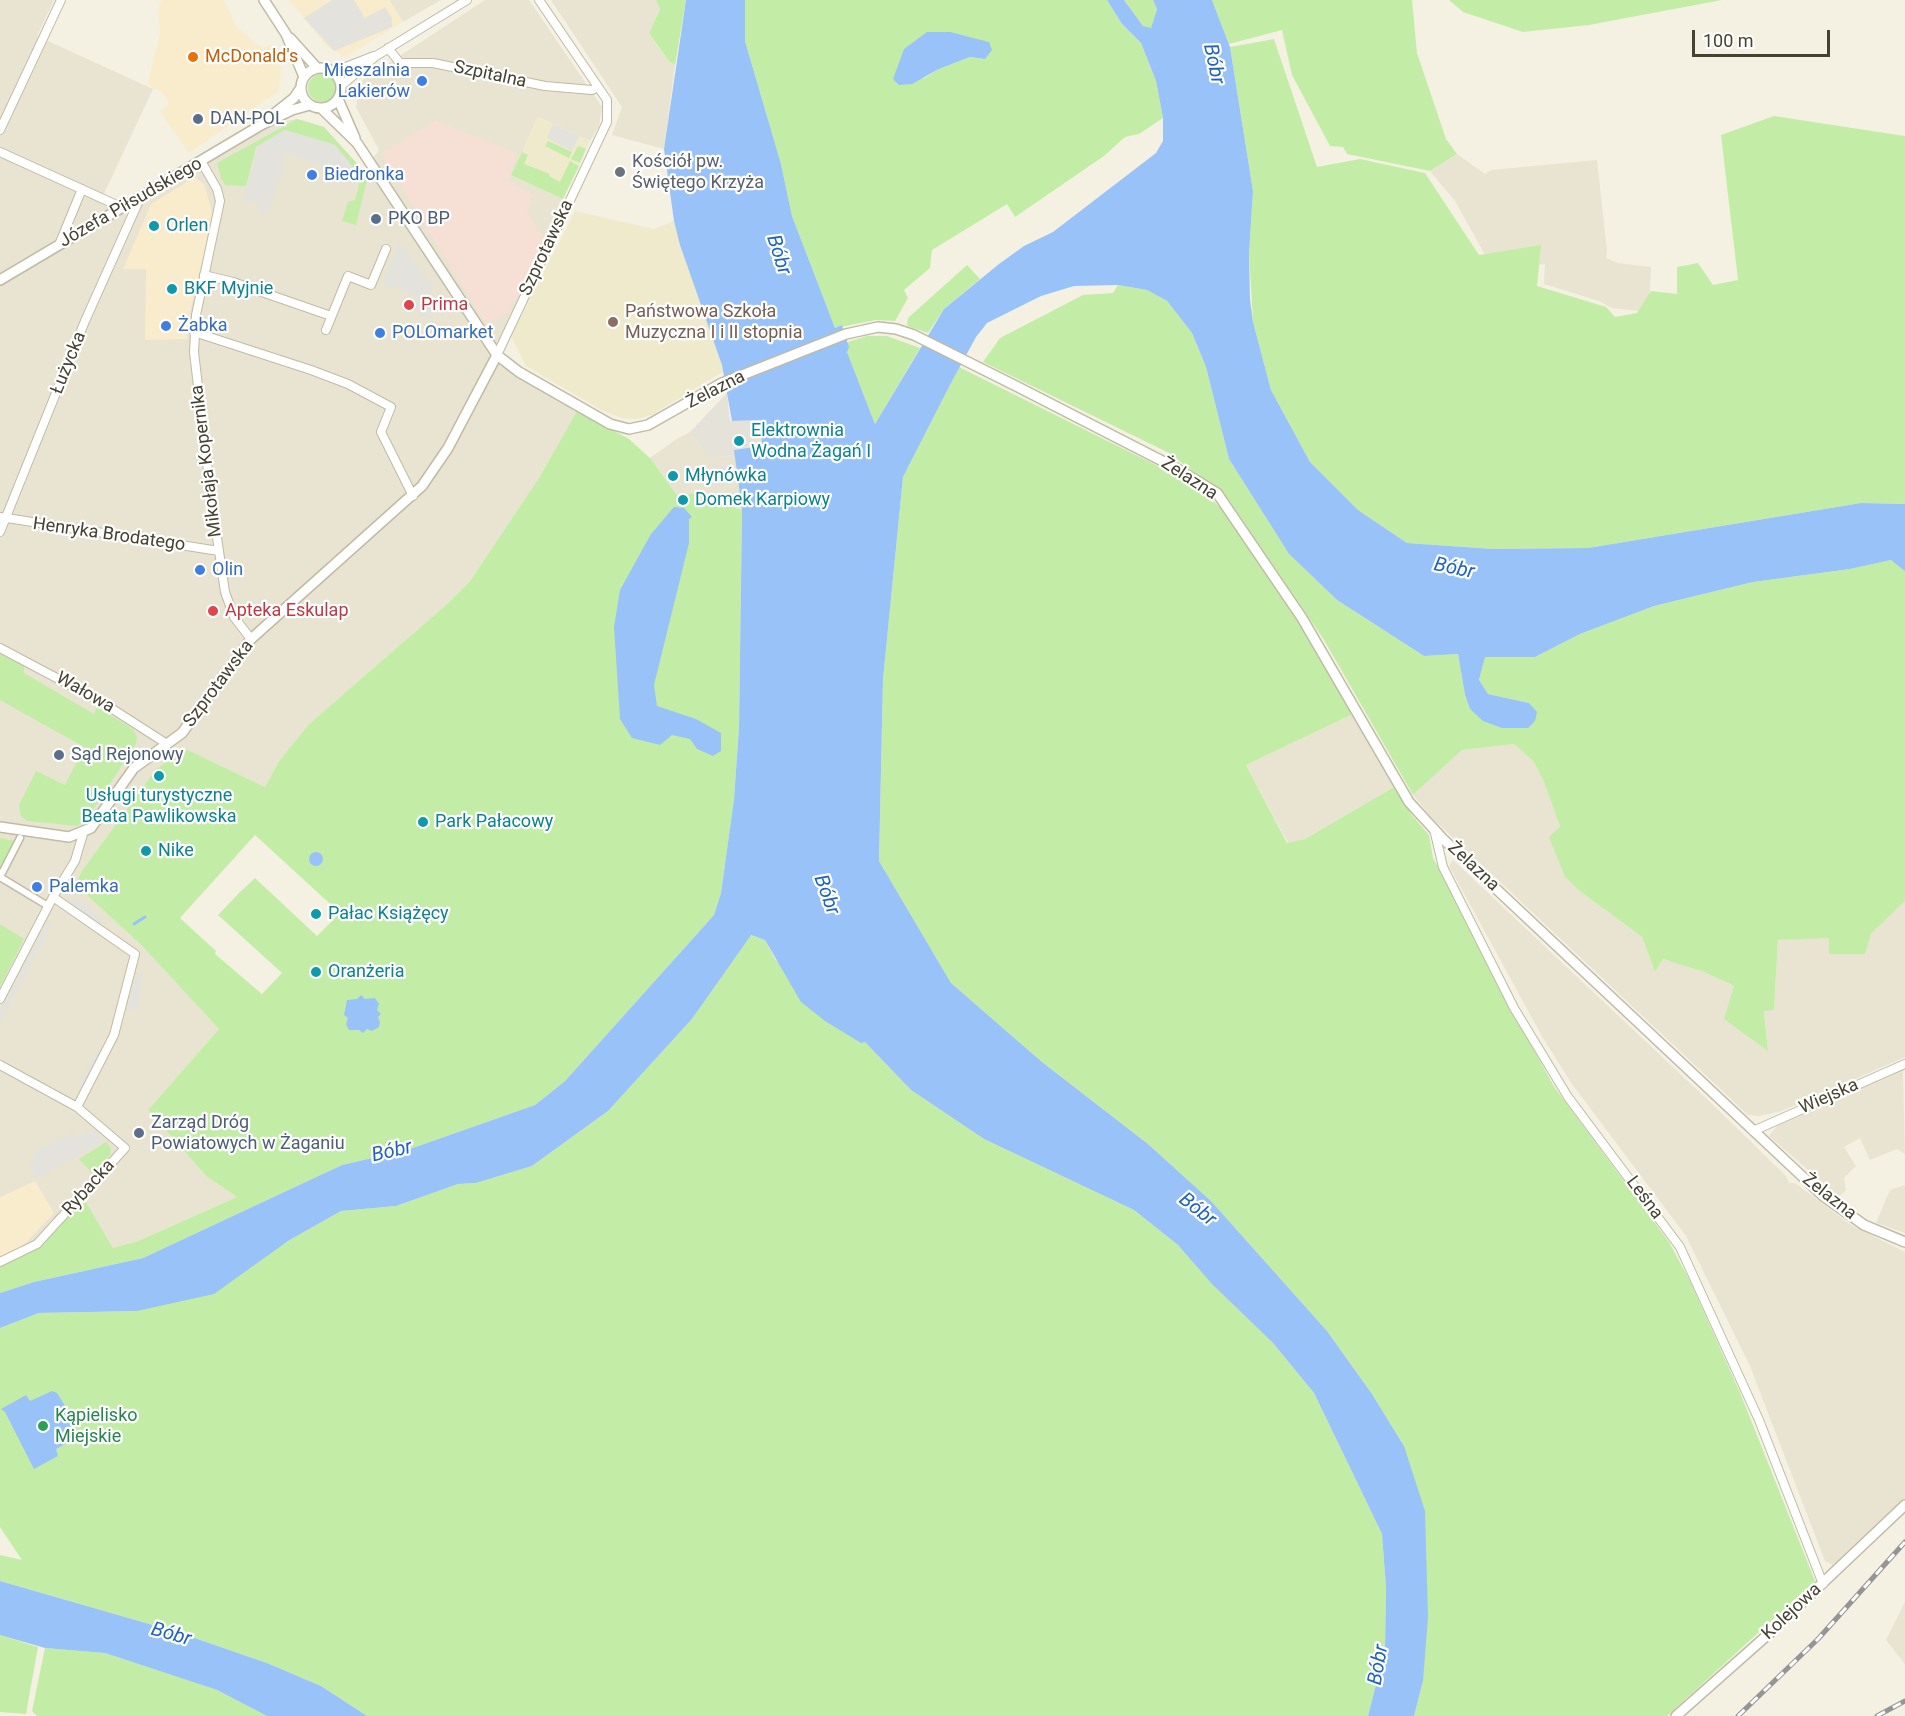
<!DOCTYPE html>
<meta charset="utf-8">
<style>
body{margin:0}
#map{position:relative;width:1905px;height:1716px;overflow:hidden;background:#f4f1e3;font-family:Roboto,sans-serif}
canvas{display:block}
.scale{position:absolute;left:1692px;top:30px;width:138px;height:27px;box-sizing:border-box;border:3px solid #464233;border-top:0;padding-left:8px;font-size:18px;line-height:21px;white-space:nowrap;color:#464233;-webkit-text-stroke:4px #fff;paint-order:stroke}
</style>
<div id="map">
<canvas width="1905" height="1716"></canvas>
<div class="scale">100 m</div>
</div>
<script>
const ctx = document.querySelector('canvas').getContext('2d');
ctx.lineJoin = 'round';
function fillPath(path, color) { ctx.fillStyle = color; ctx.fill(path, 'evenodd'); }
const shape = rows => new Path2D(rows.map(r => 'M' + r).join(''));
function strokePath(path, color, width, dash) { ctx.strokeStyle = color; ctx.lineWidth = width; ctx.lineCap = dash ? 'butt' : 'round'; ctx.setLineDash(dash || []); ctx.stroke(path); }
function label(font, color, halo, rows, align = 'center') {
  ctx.font = font + ' Roboto,sans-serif'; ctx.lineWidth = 4.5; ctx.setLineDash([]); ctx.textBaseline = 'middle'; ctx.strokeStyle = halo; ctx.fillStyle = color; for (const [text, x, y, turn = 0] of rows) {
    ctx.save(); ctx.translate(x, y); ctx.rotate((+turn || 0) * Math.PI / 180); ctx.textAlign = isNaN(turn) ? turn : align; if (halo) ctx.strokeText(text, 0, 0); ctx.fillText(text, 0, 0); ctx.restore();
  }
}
fillPath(shape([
 [0,0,54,0,37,36,153,89,102,198,123,208,261,125,297,119,324,127,364,171,379,150,356,107,360,82,485,0,529,0,602,107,599,126,590,141,538,117,512,175,563,199,496,353,579,408,539,478,470,581,447,604,309,724,279,761,265,787,186,749,156,769,81,872,76,885,140,944,219,1029,148,1110,206,1176,237,1197,138,1241,113,1248,81,1195,36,1244,0,1261],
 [389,0,441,0,403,22],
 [551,0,656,0,660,8,649,33,669,61,675,65,664,149,612,135,622,107],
 [1457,154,1485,174,1491,170,1597,160,1607,250,1606,258,1618,263,1651,267,1649,312,1612,308,1599,301,1544,284,1545,264,1494,271,1455,201,1430,171],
 [690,432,709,458,735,455,742,510,691,493,680,499,650,458,675,440],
 [1353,714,1394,787,1305,839,1288,843,1246,765],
 [1514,744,1534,762,1544,782,1560,827,1565,877,1581,892,1642,937,1655,972,1663,959,1704,972,1734,986,1768,1050,1764,1010,1774,1010,1778,940,1871,934,1905,901,1905,1057,1782,1111,1759,1116,1748,1115,1431,817,1413,795,1462,750],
 [1453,860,1710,1102,1786,1176,1789,1183,1795,1183,1851,1225,1905,1252,1905,1498,1833,1565,1825,1561,1750,1366,1686,1236,1572,1084,1543,1038,1449,866],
 [1903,1071,1905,1154,1897,1149,1870,1160,1860,1138,1844,1147,1856,1166,1844,1178,1846,1190,1839,1197,1769,1136,1777,1126],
 [1905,1185,1905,1233,1876,1223,1890,1190],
 [1905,1602,1905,1664,1886,1640]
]), '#e8e4d1');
fillPath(shape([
 [162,0,224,0,237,27,263,49,271,44,281,68,279,91,189,153,160,112,169,104,161,91,153,89,148,82,160,33,158,9],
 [289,0,389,0,403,22,345,57,327,47],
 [195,177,204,184,213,215,189,316,187,339,145,340,146,269,123,269,151,204],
 [35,1181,54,1213,23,1246,0,1256,0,1197]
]), '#f9eccc');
fillPath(shape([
 [727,393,730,421,760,420,762,447,735,450,735,455,709,458,690,432]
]), '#e5e2d9');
fillPath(shape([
 [538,117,590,141,563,199,511,175],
 [575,211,654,229,674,221,724,371,652,415,636,419,622,418,603,411,526,366,511,336]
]), '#efeacc');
fillPath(shape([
 [436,120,517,153,508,180,533,195,526,211,546,241,515,302,513,301,507,313,486,324,381,154]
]), '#f6dfd5');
fillPath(shape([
 [656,0,686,0,675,65,669,61,649,33,660,9],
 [745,0,1107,0,1122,24,1141,43,1156,81,1163,118,1139,134,1125,137,1104,156,1015,217,1007,204,932,250,930,268,904,290,908,298,895,321,876,320,835,328,792,216,781,164,745,41],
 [951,32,989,43,985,59,970,57,939,69,923,79],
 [1124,0,1153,0,1157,9,1151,29,1143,26],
 [1212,0,1412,0,1417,53,1446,139,1457,154,1430,171,1347,154,1343,147,1330,146,1292,75,1282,30,1229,44],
 [1449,0,1722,0,1589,25,1523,32,1463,12],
 [1274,39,1317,167,1360,159,1425,173,1479,255,1541,245,1537,286,1606,307,1615,317,1637,313,1651,291,1677,294,1677,267,1698,263,1713,285,1738,280,1721,135,1774,116,1905,136,1905,504,1861,503,1588,548,1493,549,1407,543,1358,510,1310,462,1271,390,1253,322,1249,254,1253,191,1230,47],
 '308 88a14 14 0 1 1 28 0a14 14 0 1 1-28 0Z',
 [297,119,324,127,368,176,356,225,342,221,348,202,355,200,361,177,335,145,285,130,256,147,246,186,225,185,221,178,217,163],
 [548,141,572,152,569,158,545,146],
 [578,146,586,149,580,163,571,159],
 [522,152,528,155,524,164,550,174,549,176,560,182,570,161,579,166,563,199,511,175],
 [967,265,980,279,944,309,928,333,907,326,908,318],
 [1118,285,1147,290,1167,301,1192,333,1206,367,1229,459,1289,554,1337,600,1424,656,1458,654,1465,695,1470,709,1517,728,1528,728,1529,703,1488,694,1479,681,1484,657,1535,657,1580,634,1654,606,1753,582,1850,569,1891,560,1900,565,1905,571,1905,901,1871,934,1865,954,1829,954,1829,938,1778,940,1774,1010,1764,1011,1768,1051,1724,1019,1734,986,1704,972,1663,959,1655,972,1642,937,1581,892,1565,877,1549,837,1560,827,1544,782,1534,762,1514,744,1462,750,1413,795,1324,640,1226,496,1167,452,983,362,1000,338,1083,295,1113,293],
 [867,336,887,336,920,348,875,424,847,352,848,342],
 [959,367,1154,464,1203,492,1221,508,1249,544,1301,621,1353,714,1246,765,1287,843,1305,839,1394,787,1412,815,1429,835,1433,858,1455,896,1495,980,1555,1088,1669,1242,1690,1281,1741,1395,1815,1581,1667,1716,1414,1716,1423,1681,1404,1446,1372,1394,1327,1331,1211,1201,1148,1144,1042,1062,951,983,879,861,883,679,903,477],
 [577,411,629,439,650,458,680,499,691,493,742,510,739,728,734,799,721,893,714,915,565,1081,535,1105,407,1150,342,1165,143,1258,34,1282,0,1293,0,1264,36,1247,84,1199,113,1248,138,1241,237,1197,206,1176,148,1110,219,1029,140,944,76,885,81,872,156,769,186,749,265,787,279,761,309,724,447,604,470,581,539,478],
 [255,835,340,913,317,936,255,878,239,893,218,915,282,973,262,994,215,954,216,951,180,918],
 [0,654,24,666,24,673,94,714,97,707,133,729,137,737,136,744,87,819,77,826,27,821,21,816,19,805,36,771,65,785,84,747,0,700],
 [0,838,16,841,0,869],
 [0,924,24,939,0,987],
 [750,935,765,940,775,959,865,1042,911,1090,984,1139,1134,1210,1178,1245,1213,1284,1273,1343,1314,1393,1382,1534,1386,1588,1385,1649,1368,1716,367,1716,321,1686,267,1663,177,1632,0,1581,0,1555,22,1560,0,1527,0,1328,39,1313,137,1311,288,1241,341,1211,396,1206,458,1184,476,1183,532,1166,608,1111,692,1019],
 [106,1142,111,1148,110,1155,92,1173,79,1159],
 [0,1635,38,1647,26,1714,0,1712],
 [45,1648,105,1653,217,1690,267,1716,37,1716,32,1711]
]), '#c3eda7');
fillPath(shape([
 [332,0,354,0,365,18,385,7,392,18,392,27,334,51,304,18],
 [553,124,579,136,572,151,547,138],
 [285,130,335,145,357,172,353,176,284,152,280,163,284,165,268,214,258,211,260,204,243,201,258,146],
 [399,243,431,286,431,296,438,300,431,318,419,313,413,295,383,283],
 [730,465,730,484,709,487,707,468],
 [75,898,103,919,96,925,67,906],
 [47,922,52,924,0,1023,0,1012],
 [137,973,143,975,136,1012,127,1009],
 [107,1047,83,1089,78,1086,98,1051],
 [95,1129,103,1142,36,1178,29,1163,36,1159,34,1153,73,1132,77,1138]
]), '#e4e2dd');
fillPath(shape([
 [686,0,745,0,745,41,781,164,792,216,835,328,842,325,849,347,847,352,875,424,944,309,999,264,1024,246,1053,232,1156,153,1163,141,1163,118,1156,81,1141,43,1122,24,1107,0,1124,0,1143,26,1151,28,1157,9,1153,0,1212,0,1230,47,1253,191,1249,254,1250,299,1253,322,1271,390,1310,462,1358,510,1407,543,1493,549,1588,548,1861,503,1905,504,1905,571,1891,560,1850,569,1753,582,1654,606,1580,634,1535,657,1485,657,1479,680,1488,694,1529,703,1537,712,1535,721,1528,728,1502,728,1483,721,1470,709,1465,695,1458,654,1424,656,1337,600,1289,554,1229,459,1206,367,1192,333,1167,301,1147,290,1118,285,1074,286,1041,296,987,323,976,337,951,383,903,477,883,679,879,861,951,983,1042,1062,1148,1144,1211,1201,1327,1331,1372,1394,1404,1446,1425,1511,1428,1617,1423,1681,1414,1716,1368,1716,1385,1649,1386,1588,1382,1534,1314,1393,1273,1343,1212,1284,1178,1245,1134,1210,984,1139,911,1090,865,1042,861,1043,825,1021,801,1002,765,940,751,935,692,1019,608,1111,532,1166,476,1183,458,1184,396,1206,341,1211,288,1241,214,1294,137,1311,39,1313,0,1328,0,1293,34,1282,143,1258,342,1165,407,1150,535,1105,565,1081,714,915,721,893,734,799,739,728,742,510,734,450,762,446,760,420,732,421,722,365,680,245,674,221,664,149],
 [927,32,951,32,973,38,989,42,992,50,985,59,970,57,939,69,912,84,899,85,893,79,904,49],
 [674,507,684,508,692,517,689,519,689,543,654,685,657,706,696,719,721,733,721,751,713,756,697,749,690,739,672,735,660,745,632,738,620,719,614,627,620,590,651,534],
 '309 859a7 7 0 1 1 14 0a7 7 0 1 1-14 0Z',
 [361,995,365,999,375,998,379,1004,377,1010,381,1014,378,1017,380,1022,379,1027,372,1031,367,1029,363,1033,359,1030,349,1030,346,1024,348,1018,344,1015,347,1000,357,999],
 [52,1391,57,1393,72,1417,70,1419,77,1433,73,1440,56,1449,58,1456,34,1469,5,1412,1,1409,26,1395,30,1401],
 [0,1581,177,1632,267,1663,321,1686,367,1716,267,1716,217,1690,105,1653,45,1648,0,1635]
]), '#99c2f8');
strokePath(shape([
 [134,924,145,917]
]), '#99c2f8', 3);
const pedestrian = shape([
 [0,877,48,906],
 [0,877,20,838]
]);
const minor = shape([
 [388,48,400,63,433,63,545,86,592,90,598,87],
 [333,72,374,56],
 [341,86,376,56,467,0],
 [0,130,61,0],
 [0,152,121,207],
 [201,161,217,189,220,201,196,315,194,352,211,497,225,592,234,617,251,639],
 [59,245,82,189],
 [204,275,233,282,331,316],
 [326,330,348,276,371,285,386,249],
 [194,332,311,370,348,384,391,407,381,432,413,496],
 [497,355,607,122,607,100,539,0],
 [0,517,219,551],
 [0,532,85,321,141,196],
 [0,648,100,701,167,744],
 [1434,829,1443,867,1514,1008,1568,1097,1680,1247,1759,1420,1823,1584],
 [53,897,135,954,114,1035,77,1107],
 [0,999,53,897,75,861,83,834],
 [0,1065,77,1107,125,1148,37,1244,0,1262],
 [1753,1131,1905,1064]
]);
const tertiary = shape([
 [264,0,286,34,304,77],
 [290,38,317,68],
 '301 88a20 20 0 1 1 40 0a20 20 0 1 1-40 0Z',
 [338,99,355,138],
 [322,109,357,143,497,355,519,372,610,424,629,429,648,425,722,383,846,334,878,327,896,329,914,335,1018,387,1176,468,1217,493,1302,618,1409,802,1443,839,1822,1195,1864,1225,1905,1242],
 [265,121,294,98,300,89],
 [0,280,261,125,292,110,310,105],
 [0,827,69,837,91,828,134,768,182,733,251,639,422,486,448,448,497,355],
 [1676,1716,1772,1631,1905,1505]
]);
strokePath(pedestrian, '#c0bba5', 9);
strokePath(minor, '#c0bba5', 10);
strokePath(tertiary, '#c0bba5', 12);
strokePath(pedestrian, '#fff', 6);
strokePath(minor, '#fff', 8);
strokePath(tertiary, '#fff', 9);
const rail = shape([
 [1738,1716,1818,1639,1905,1542],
 [1877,1716,1905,1701]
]);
strokePath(rail, '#959595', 5);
strokePath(rail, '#fff', 3, [9]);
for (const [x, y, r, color] of [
 [193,57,6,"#e8710a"],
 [422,81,6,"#3f7fe0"],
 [198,119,6,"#5c6f8a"],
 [620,172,6,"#6b7280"],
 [312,175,6,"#3f7fe0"],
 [376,219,6,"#5c6f8a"],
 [154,226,6,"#0f9aa8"],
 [172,289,6,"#0f9aa8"],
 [409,305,6,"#e0444e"],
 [613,322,6,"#8d6e63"],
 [166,326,6,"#3f7fe0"],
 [380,333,6,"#3f7fe0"],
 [739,441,6,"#0f9aa8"],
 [673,476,6,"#0f9aa8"],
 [683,500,6,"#0f9aa8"],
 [200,570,6,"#3f7fe0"],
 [213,611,6,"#e0444e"],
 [59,755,6,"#5c6f8a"],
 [159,776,6,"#0f9aa8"],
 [423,822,6,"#0f9aa8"],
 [146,851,6,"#0f9aa8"],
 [37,887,6,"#3f7fe0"],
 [316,914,6,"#0f9aa8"],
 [316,972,6,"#0f9aa8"],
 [139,1133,6,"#5c6f8a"],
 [43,1426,6,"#2e9e5b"]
]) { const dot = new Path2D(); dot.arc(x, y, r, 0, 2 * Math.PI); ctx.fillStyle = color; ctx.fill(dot); strokePath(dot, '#fff', 2); }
label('18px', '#c56008', '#fff', [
 ["McDonald's",205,57]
], 'left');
label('18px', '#366cbe', '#fff', [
 ["Mieszalnia",410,71,"right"],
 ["Lakierów",410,92,"right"],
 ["Biedronka",324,175],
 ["Żabka",178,326],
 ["POLOmarket",392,333],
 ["Olin",212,570],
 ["Palemka",49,887]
], 'left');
label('18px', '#464233', '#fff', [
 ["Szpitalna",490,75,12],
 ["Józefa Piłsudskiego",131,203,-30],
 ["Szprotawska",547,248,-65],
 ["Łużycka",69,363,-68],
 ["Żelazna",716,390,-27],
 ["Mikołaja Kopernika",207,461,-97],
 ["Żelazna",1189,479,33],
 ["Henryka Brodatego",109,535,8],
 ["Szprotawska",219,684,-53],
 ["Wałowa",85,693,30],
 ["Żelazna",1473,867,43],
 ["Wiejska",1829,1097,-24],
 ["Rybacka",89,1188,-48],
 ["Żelazna",1829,1197,38],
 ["Leśna",1644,1198,53],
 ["Kolejowa",1792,1612,-43]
]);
label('18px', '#4e5e75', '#fff', [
 ["DAN-POL",210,119],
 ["PKO BP",388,219],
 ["Sąd Rejonowy",71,755],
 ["Zarząd Dróg",151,1123],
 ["Powiatowych w Żaganiu",151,1144]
], 'left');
label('18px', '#5b616d', '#fff', [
 ["Kościół pw.",632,162],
 ["Świętego Krzyża",632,183]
], 'left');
label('18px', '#0d838f', '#fff', [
 ["Orlen",166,226],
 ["BKF Myjnie",184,289],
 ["Elektrownia",751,431],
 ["Wodna Żagań I",751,452],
 ["Młynówka",685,476],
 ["Domek Karpiowy",695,500],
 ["Usługi turystyczne",159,796,"center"],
 ["Beata Pawlikowska",159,817,"center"],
 ["Park Pałacowy",435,822],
 ["Nike",158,851],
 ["Pałac Książęcy",328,914],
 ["Oranżeria",328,972]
], 'left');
label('18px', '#be3a42', '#fff', [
 ["Prima",421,305],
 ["Apteka Eskulap",225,611]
], 'left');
label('18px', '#785e54', '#fff', [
 ["Państwowa Szkoła",625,312],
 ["Muzyczna I i II stopnia",625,333]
], 'left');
label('18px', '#27864d', '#fff', [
 ["Kąpielisko",55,1416],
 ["Miejskie",55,1437]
], 'left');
label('italic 20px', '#2164bd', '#fff', [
 ["Bóbr",1213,64,78],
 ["Bóbr",778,255,72],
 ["Bóbr",1454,569,12],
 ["Bóbr",826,895,70],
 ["Bóbr",392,1152,-13],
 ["Bóbr",1197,1210,38],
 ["Bóbr",171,1635,16],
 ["Bóbr",1379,1665,-80]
]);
</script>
